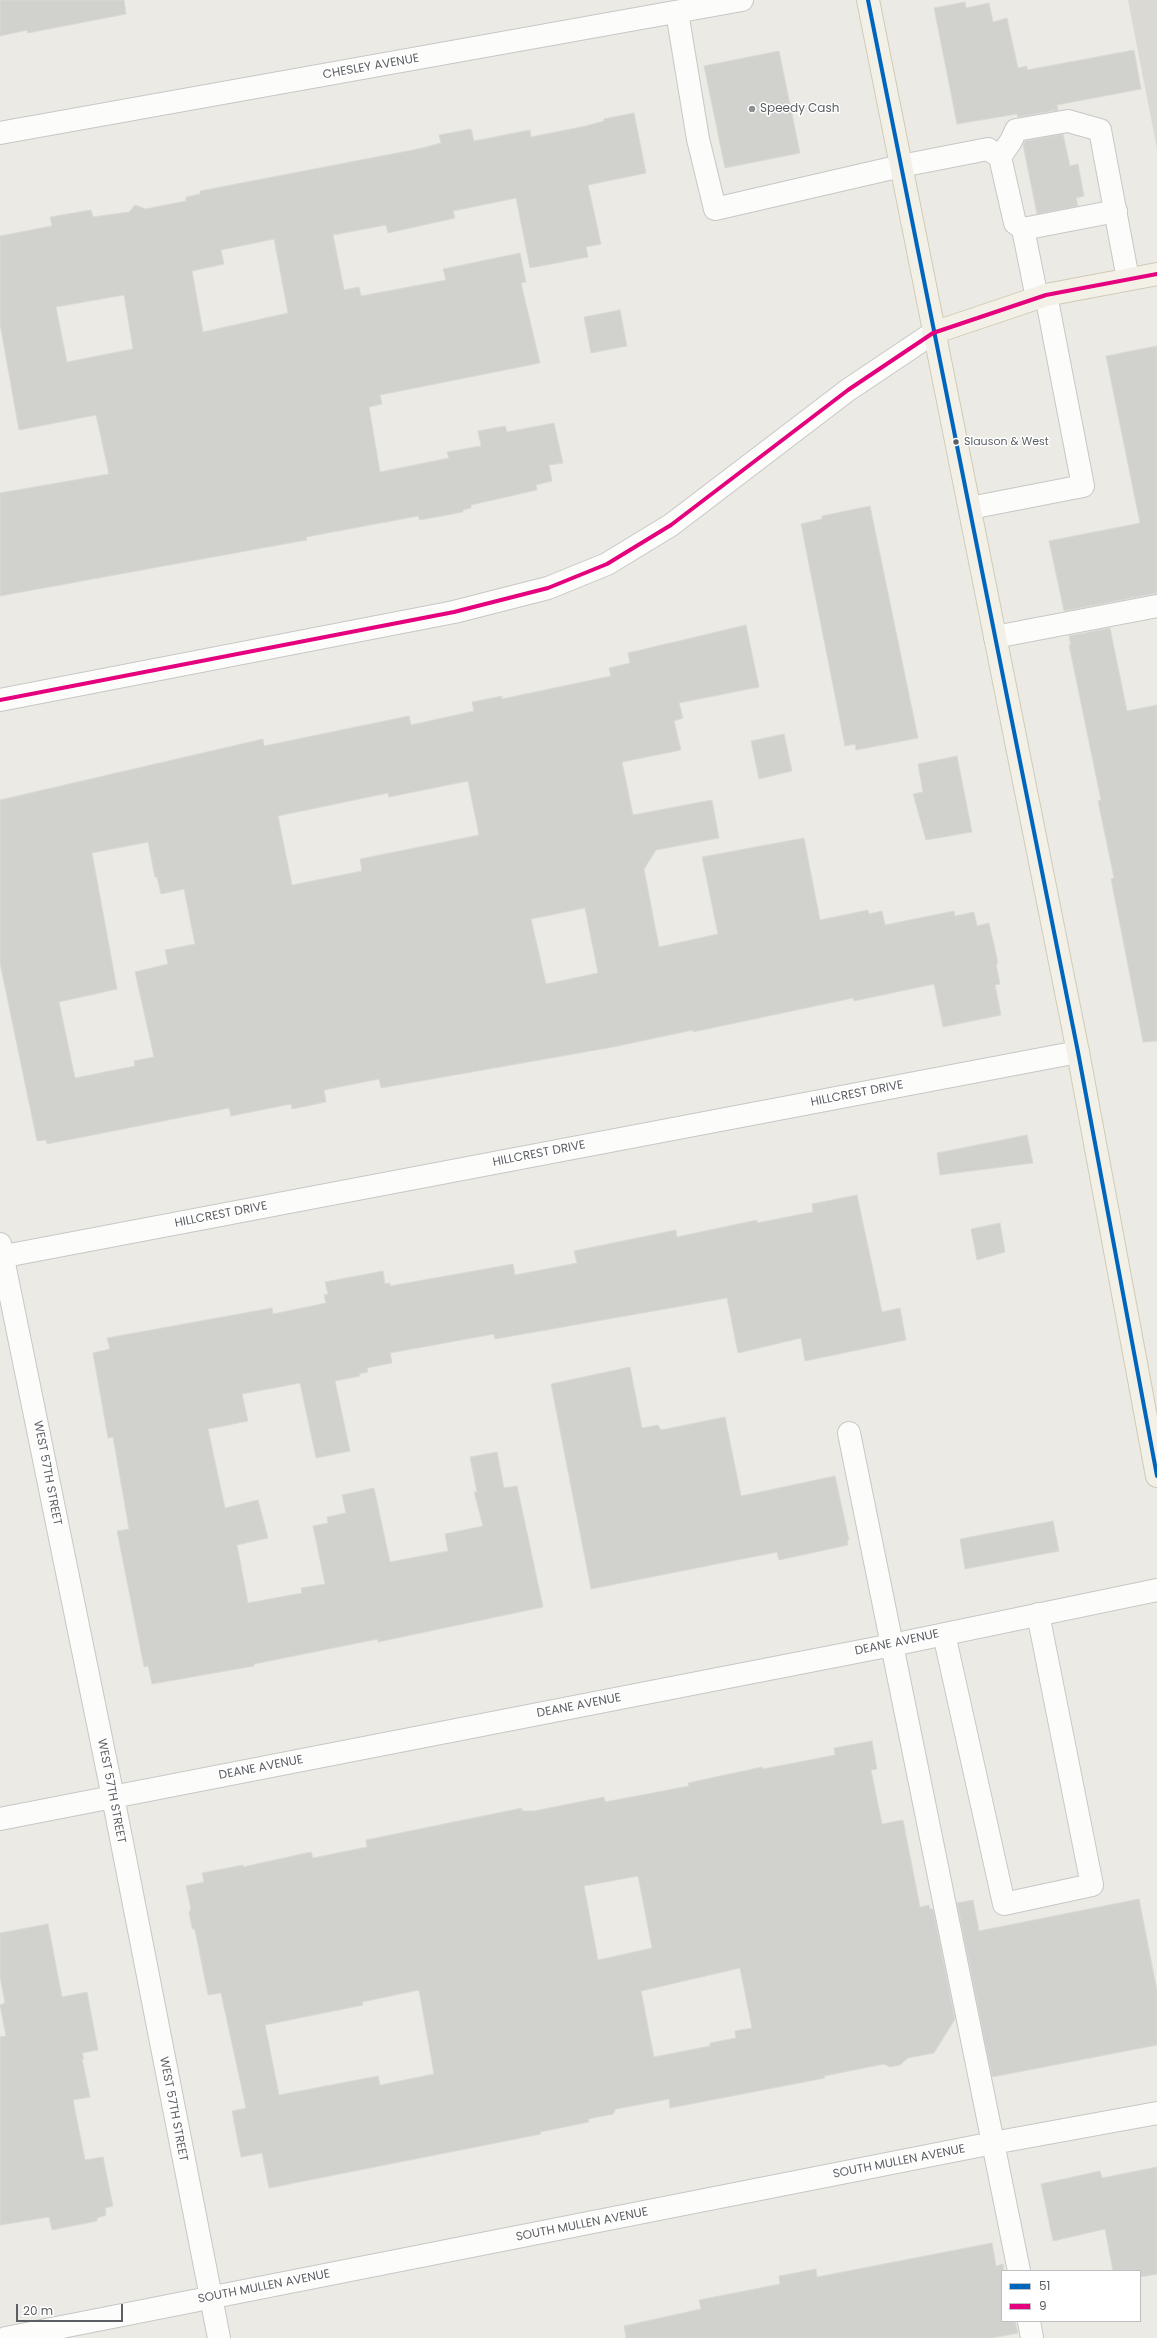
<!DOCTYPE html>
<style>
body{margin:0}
#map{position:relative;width:1157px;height:2338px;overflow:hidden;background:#ebeae5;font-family:Poppins,sans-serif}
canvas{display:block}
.legend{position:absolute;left:1001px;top:2270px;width:140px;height:52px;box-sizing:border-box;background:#fff;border:1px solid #bdbfc1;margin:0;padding:5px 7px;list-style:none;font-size:12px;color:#5b5f63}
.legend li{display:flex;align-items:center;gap:8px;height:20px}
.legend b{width:20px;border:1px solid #bdbfc1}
.scale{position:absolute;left:16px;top:2304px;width:107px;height:18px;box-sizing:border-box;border:2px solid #5b5f63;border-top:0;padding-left:5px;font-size:12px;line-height:14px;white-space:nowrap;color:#5b5f63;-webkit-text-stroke:3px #fff;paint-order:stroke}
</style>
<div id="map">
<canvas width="1157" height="2338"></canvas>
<ul class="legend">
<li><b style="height:5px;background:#0065bd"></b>51</li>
<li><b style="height:5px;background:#e5007d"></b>9</li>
</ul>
<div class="scale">20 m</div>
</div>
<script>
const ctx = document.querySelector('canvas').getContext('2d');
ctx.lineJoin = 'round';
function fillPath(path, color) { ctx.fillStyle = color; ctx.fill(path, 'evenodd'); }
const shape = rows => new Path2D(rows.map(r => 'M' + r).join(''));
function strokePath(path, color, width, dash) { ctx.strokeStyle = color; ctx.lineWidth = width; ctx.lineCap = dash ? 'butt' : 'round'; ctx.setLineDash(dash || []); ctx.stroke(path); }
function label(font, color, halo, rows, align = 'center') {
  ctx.font = font + ' Poppins,sans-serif'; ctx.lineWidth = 3; ctx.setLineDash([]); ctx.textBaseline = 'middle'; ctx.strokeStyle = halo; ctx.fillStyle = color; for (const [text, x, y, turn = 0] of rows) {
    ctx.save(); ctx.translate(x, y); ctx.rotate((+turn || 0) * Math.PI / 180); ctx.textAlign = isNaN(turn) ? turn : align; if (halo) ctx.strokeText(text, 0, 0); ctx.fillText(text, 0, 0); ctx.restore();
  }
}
fillPath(shape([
 [1128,0,1157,0,1157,149]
]), '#dbd9d4');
const building = shape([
 [0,0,124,0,126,14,28,33,27,30,0,36,0,0],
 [965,2,966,8,989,3,993,22,1007,18,1018,68,1027,66,1027,70,1134,50,1141,89,1057,105,1058,110,1018,117,1017,114,957,124,934,8,965,2],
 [779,51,800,153,725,168,704,66,779,51],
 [634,113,646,173,588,185,601,244,586,247,588,257,530,268,516,198,453,211,455,218,388,233,386,225,333,235,344,290,359,287,361,296,446,280,443,269,520,253,526,282,521,283,540,363,380,395,382,404,369,407,380,472,449,458,447,452,481,446,478,431,505,426,507,432,554,423,563,463,549,465,552,481,536,485,537,490,471,505,471,508,463,510,463,512,420,520,418,516,306,537,307,540,262,548,0,596,0,493,109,474,96,415,19,430,0,324,0,236,52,226,50,217,91,210,93,217,129,212,135,205,146,209,186,201,186,197,200,194,200,191,418,149,441,143,439,135,471,129,474,141,530,130,531,137,586,126,604,121,604,119,634,113],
 [274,239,288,313,203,332,192,271,224,264,221,250,274,239],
 [124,295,133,349,67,362,56,307,124,295],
 [1063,134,1070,166,1078,164,1084,196,1076,198,1078,206,1037,214,1023,145,1025,141,1063,134],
 [620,310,627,346,591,353,584,317,620,310],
 [1157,346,1157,593,1064,611,1049,541,1140,523,1106,356,1157,346],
 [870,506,918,738,856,750,855,744,845,746,801,524,822,519,822,516,870,506],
 [746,625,759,687,679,703,683,718,674,721,681,750,622,762,633,815,712,800,719,838,656,850,644,869,659,947,718,934,702,857,804,838,820,920,868,910,869,914,882,911,885,925,954,911,955,916,974,912,977,926,989,923,998,963,996,964,1000,984,995,985,1001,1015,943,1027,934,984,854,1001,853,998,693,1032,693,1030,613,1047,381,1088,379,1079,324,1090,326,1102,292,1109,291,1104,231,1116,229,1108,47,1144,46,1140,37,1141,0,963,0,800,263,739,264,746,409,716,411,725,474,711,472,702,502,696,502,699,611,676,609,668,630,663,628,653,746,625],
 [468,781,479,835,360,859,362,871,292,885,278,816,388,793,389,797,468,781],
 [148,842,155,877,157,877,161,894,184,889,195,944,165,950,168,964,135,972,154,1057,134,1061,135,1066,75,1078,59,1002,117,989,92,853,148,842],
 [585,908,598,973,546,984,531,919,585,908],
 [1110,628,1127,711,1157,705,1157,1041,1143,1042,1111,879,1114,878,1098,801,1101,800,1069,645,1071,645,1069,636,1110,628],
 [784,734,792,771,759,779,751,741,784,734],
 [957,756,972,832,926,840,913,794,923,792,918,764,957,756],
 [1027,1135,1033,1163,940,1175,937,1153,1027,1135],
 [857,1195,882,1312,900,1308,906,1340,805,1361,801,1338,738,1353,727,1298,495,1339,494,1334,390,1353,392,1363,367,1368,368,1372,359,1374,360,1376,335,1381,350,1451,316,1458,300,1383,242,1394,248,1421,208,1429,225,1508,258,1500,268,1538,237,1545,248,1603,302,1593,301,1588,325,1584,313,1526,328,1523,327,1517,346,1513,342,1495,374,1488,390,1562,448,1551,445,1534,483,1526,474,1492,477,1492,470,1457,497,1452,504,1488,517,1486,543,1607,378,1642,378,1639,254,1664,254,1666,152,1684,148,1666,144,1667,117,1531,129,1529,113,1437,108,1438,93,1353,110,1349,107,1338,272,1308,273,1314,326,1303,324,1295,328,1294,325,1282,383,1271,385,1284,390,1283,390,1286,513,1264,515,1275,577,1263,574,1251,676,1230,677,1237,757,1220,757,1223,813,1212,812,1204,857,1195],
 [1000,1223,1005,1252,977,1260,971,1229,1000,1223],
 [630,1367,642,1428,658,1425,661,1430,725,1417,741,1496,835,1476,849,1540,847,1540,848,1545,779,1560,777,1552,591,1589,551,1384,630,1367],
 [1053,1521,1059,1551,965,1569,960,1539,1053,1521],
 [872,1741,877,1769,871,1770,882,1824,903,1820,920,1907,929,1905,930,1909,933,1909,955,2019,934,2053,908,2058,900,2065,890,2067,884,2064,824,2076,825,2078,670,2108,669,2099,616,2109,613,2114,588,2119,589,2122,540,2132,541,2134,269,2188,262,2153,241,2157,232,2111,246,2108,221,1993,208,1995,195,1930,192,1928,189,1912,191,1909,186,1886,204,1882,202,1873,243,1865,243,1867,311,1852,313,1858,367,1847,366,1840,522,1808,522,1811,534,1811,604,1797,605,1802,689,1786,688,1783,762,1767,763,1769,835,1755,834,1748,872,1741],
 [638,1876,652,1948,598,1960,584,1886,638,1876],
 [740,1968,752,2028,735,2031,736,2038,710,2043,710,2046,654,2057,641,1991,740,1968],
 [419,1990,434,2074,380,2085,378,2076,279,2095,265,2025,363,2005,362,2002,419,1990],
 [1139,1899,1157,1991,1157,2045,992,2077,957,1903,973,1900,979,1931,1139,1899],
 [48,1924,62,1997,87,1992,98,2050,82,2053,84,2059,82,2059,90,2097,73,2100,85,2160,103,2157,113,2206,105,2208,106,2215,97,2218,97,2221,52,2230,49,2217,0,2225,0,2037,6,2036,0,2005,5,2003,0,1977,0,1933,48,1924],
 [1157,2167,1157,2274,1140,2277,1140,2271,1113,2271,1105,2229,1053,2241,1041,2184,1100,2171,1102,2178,1157,2167],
 [992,2243,996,2266,1003,2264,1004,2271,1002,2271,1002,2321,1015,2321,1018,2333,992,2338,626,2338,624,2326,701,2309,699,2300,780,2284,779,2276,816,2269,817,2277,992,2243]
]);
fillPath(building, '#d1d1ce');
strokePath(building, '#dad9d4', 1);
const minor = shape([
 [677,12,698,139,715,209,901,166,988,149,1000,157,1015,223,1023,229,1037,298],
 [0,133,742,0],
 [1000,157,1011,141,1016,130,1068,121,1100,130,1128,279],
 [1023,229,1116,211],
 [970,508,1083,486,1046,295],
 [995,637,1157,606],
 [0,700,454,612,548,588,607,564,671,525,848,390,933,333],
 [0,1244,113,1797,219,2338],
 [0,1257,1078,1052],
 [849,1433,1019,2271],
 [944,1634,1004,1904,1092,1885,1038,1614],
 [0,1819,892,1645,1157,1590],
 [1029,2321,1032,2338],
 [6,2338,993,2143,1157,2113]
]);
const major = shape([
 [868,0,1078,1052,1157,1476],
 [933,333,1046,295,1157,274]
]);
strokePath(minor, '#c7c7c6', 24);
strokePath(major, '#d1cab5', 24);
strokePath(minor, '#fcfcfb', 22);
strokePath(major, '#f2f0e7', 22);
strokePath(shape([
 [868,0,1078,1052,1157,1476]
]), '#0065bd', 4);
strokePath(shape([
 [0,700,454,612,548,588,607,564,671,525,848,390,933,333,1046,295,1157,274]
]), '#e5007d', 4);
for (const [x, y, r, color] of [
 [752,109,4,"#8d9090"],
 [956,442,3.5,"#5b5f63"]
]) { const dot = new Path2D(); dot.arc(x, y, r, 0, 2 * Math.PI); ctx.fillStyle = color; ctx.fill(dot); strokePath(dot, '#fff', 1.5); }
label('11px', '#5b5f63', '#fff', [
 ["Slauson & West",964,442]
], 'left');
label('12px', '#5b5f63', '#fff', [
 ["CHESLEY AVENUE",371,67,-10],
 ["HILLCREST DRIVE",857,1094,-11],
 ["HILLCREST DRIVE",539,1154,-11],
 ["HILLCREST DRIVE",221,1215,-11],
 ["WEST 57TH STREET",47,1473,79],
 ["DEANE AVENUE",897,1643,-12],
 ["DEANE AVENUE",579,1706,-11],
 ["DEANE AVENUE",261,1768,-11],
 ["WEST 57TH STREET",111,1791,79],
 ["WEST 57TH STREET",173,2109,79],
 ["SOUTH MULLEN AVENUE",899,2162,-11],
 ["SOUTH MULLEN AVENUE",582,2225,-11],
 ["SOUTH MULLEN AVENUE",264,2287,-11]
]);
label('12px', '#5b5f63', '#fff', [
 ["Speedy Cash",760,109]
], 'left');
</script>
